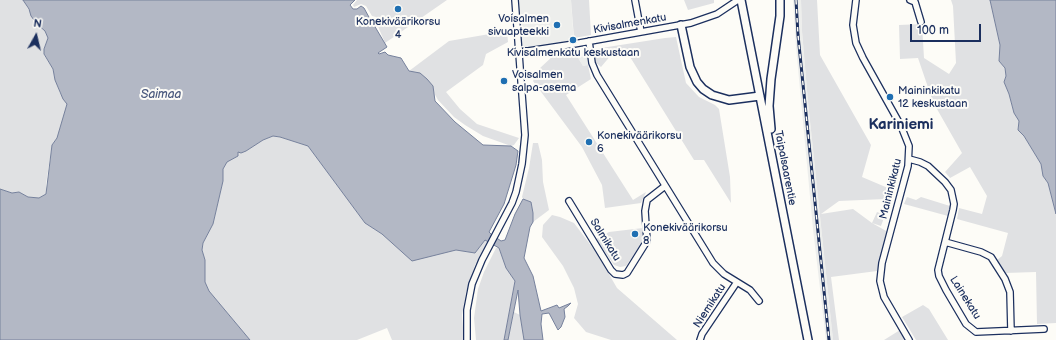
<!DOCTYPE html>
<meta charset="utf-8">
<style>
body{margin:0}
#map{position:relative;width:1056px;height:340px;overflow:hidden;background:#fdfcf7;font-family:"Balsamiq Sans",sans-serif}
canvas{display:block}
.north{position:absolute;left:16px;top:16px;width:40px;height:40px;-webkit-text-stroke:3px #fdfcf7;paint-order:stroke;rotate:8deg;font-size:11px;font-weight:700;line-height:16px;text-align:center;color:#1b2f5e}
.north::after{content:'';display:block;margin:auto;width:14px;height:18px;background:#1b2f5e;clip-path:polygon(50% 0,100% 100%,50% 72%,0 100%)}
.scale{position:absolute;left:910px;top:24px;width:71px;height:18px;box-sizing:border-box;border:2px solid #1b2f5e;border-top:0;padding-left:5px;font-size:12px;line-height:14px;white-space:nowrap;color:#1b2f5e;-webkit-text-stroke:3px #fdfcf7;paint-order:stroke}
</style>
<div id="map">
<canvas width="1056" height="340"></canvas>
<div class="north">N</div>
<div class="scale">100 m</div>
</div>
<script>
const ctx = document.querySelector('canvas').getContext('2d');
ctx.lineJoin = 'round';
function fillPath(path, color) { ctx.fillStyle = color; ctx.fill(path, 'evenodd'); }
const shape = rows => new Path2D(rows.map(r => 'M' + r).join(''));
function strokePath(path, color, width, dash) { ctx.strokeStyle = color; ctx.lineWidth = width; ctx.lineCap = dash ? 'butt' : 'round'; ctx.setLineDash(dash || []); ctx.stroke(path); }
function label(font, color, halo, rows, align = 'center') {
  ctx.font = font + ' "Balsamiq Sans",sans-serif'; ctx.lineWidth = 4; ctx.setLineDash([]); ctx.textBaseline = 'middle'; ctx.strokeStyle = halo; ctx.fillStyle = color; for (const [text, x, y, turn = 0] of rows) {
    ctx.save(); ctx.translate(x, y); ctx.rotate((+turn || 0) * Math.PI / 180); ctx.textAlign = isNaN(turn) ? turn : align; if (halo) ctx.strokeText(text, 0, 0); ctx.fillText(text, 0, 0); ctx.restore();
  }
}
fillPath(shape([
 [515,0,571,0,574,44,519,51],
 [793,0,801,0,802,31,808,102,833,340,826,340,813,229,796,47],
 [584,50,586,51,588,65,583,66,574,51]
]), '#edeeec');
fillPath(shape([
 [0,0,23,0,37,24,45,31,48,38,44,49,44,55,53,69,54,75,60,93,68,104,57,138,52,145,46,184,46,194,39,198,28,197,19,192,12,193,0,189],
 [357,0,447,0,385,43,377,24,376,17,372,16,366,6,361,4,354,7,353,5],
 [571,0,589,0,591,35,574,38],
 [684,0,714,0,714,3,688,10],
 [801,0,817,0,820,55,871,145,862,177,895,191,885,199,839,201,821,214,853,209,872,223,877,212,885,215,881,226,872,223,888,232,877,271,831,277,839,340,833,340,808,102,802,31],
 [951,0,990,0,1000,45,999,61,1005,68,1006,76,1004,82,1009,94,1014,113,1019,121,1018,130,1024,136,1041,164,1043,176,1048,183,1056,214,1056,323,1037,324,1036,272,1005,273,997,260,1002,256,1008,233,957,219,959,208,982,214,987,196,970,167,950,178,945,172,962,153,933,102,918,58,900,59,899,25,922,24,924,58,949,74,956,63,953,6],
 [507,31,508,42,486,54,483,65,446,92,460,109,477,124,519,138,514,145,511,146,483,136,465,125,454,117,438,100,434,93,433,86,409,71,449,41],
 [676,37,686,83,699,97,715,105,719,109,730,177,731,203,704,160,694,160,627,52,612,54,601,67,595,62,595,49,665,38],
 [574,51,583,66,588,65,591,79,566,95,633,200,646,192,641,203,605,208,602,185,582,147,533,81,539,69,554,55],
 [273,136,280,137,308,146,365,223,382,234,412,260,456,250,475,253,485,240,488,242,475,265,466,292,462,315,464,340,392,340,387,328,357,340,250,340,209,291,205,282,205,260,202,250,203,243,213,224,223,181,223,169,227,162,238,156,238,152,246,151,263,140],
 [533,143,538,143,542,160,543,182,549,210,533,222,533,213,531,202,523,199,522,197,529,168],
 [907,197,916,200,921,197,950,206,948,216,904,204],
 [552,215,560,217,574,223,598,255,617,288,677,340,611,340,586,332,574,318,578,304,574,288,563,266,542,237,543,225],
 [643,228,645,236,642,243,626,266,620,267,614,265,596,239,609,232],
 [496,248,499,248,506,268,515,281,504,340,476,340,474,318,478,289,484,272],
 [923,305,929,309,948,340,916,340,902,317],
 [514,312,520,315,524,340,508,340],
 [900,330,905,340,884,340]
]), '#e0e1e3');
const water = shape([
 [23,0,355,0,350,5,353,9,357,9,361,6,364,8,370,19,373,20,374,25,387,47,378,53,379,54,385,52,388,55,401,58,409,71,420,73,427,79,433,86,435,101,455,122,483,145,511,146,518,151,516,165,504,204,489,232,491,234,501,241,505,240,515,214,523,199,531,202,533,213,533,222,530,227,524,258,533,276,541,311,557,305,559,308,571,303,568,306,564,309,565,317,561,327,558,330,549,313,542,314,541,324,543,340,524,340,520,315,518,290,508,340,504,340,515,281,506,268,499,248,485,240,475,253,456,250,412,261,382,234,365,223,308,146,280,137,273,136,263,140,246,151,241,153,238,152,238,156,227,162,223,169,223,181,213,224,203,243,202,250,205,260,205,282,209,291,250,340,0,340,0,189,12,193,19,192,28,197,39,198,46,194,52,145,57,138,67,104,63,99,55,80,53,69,44,54,44,49,48,38,45,31,37,24,31,16,29,9,23,0],
 [990,0,1056,0,1056,214,1048,183,1043,176,1041,164,1024,136,1018,130,1019,121,1014,113,1009,94,1004,82,1006,76,1005,68,999,61,1000,45,990,0]
]);
fillPath(water, '#b3b8c5');
strokePath(water, '#76819c', 1);
const minor = shape([
 [635,0,641,32],
 [856,0,853,25,856,43,863,58,901,126,909,146,908,166,882,263,880,281,884,297,909,340],
 [910,0,915,2,921,22],
 [589,41,592,63,597,75,713,263,724,274,750,290,759,301],
 [519,51,528,51,574,44,691,23,717,14,738,0],
 [909,159,920,162,928,166,945,182,951,190,954,204,953,210,938,270,939,276,946,290,966,324,976,332,1044,329],
 [569,201,611,270,615,274,623,275,627,273,647,241,645,211,647,200,665,186],
 [945,242,981,252,991,257,1005,279,1010,292,1011,331],
 [467,340,467,310,472,284,482,260,512,203,516,192,522,164,525,135,524,121,515,0],
 [700,340,702,334,737,282]
]);
const major = shape([
 [741,0,808,340],
 [681,25,690,67,697,82,703,89,712,95,729,100,760,96],
 [771,129,769,106,771,79,780,16,780,0]
]);
strokePath(minor, '#1b2f5e', 8);
strokePath(major, '#1b2f5e', 10);
strokePath(minor, '#fdfcf7', 5.5);
strokePath(major, '#fdfcf7', 7);
const rail = shape([
 [796,0,798,35,829,340]
]);
strokePath(rail, '#1b2f5e', 3);
strokePath(rail, '#fdfcf7', 1.5, [4.5]);
for (const [x, y, r, color] of [
 [398,9,4,"#1f6fb2"],
 [557,25,4,"#1f6fb2"],
 [573,40,4,"#1f6fb2"],
 [504,81,4,"#1f6fb2"],
 [890,97,4,"#1f6fb2"],
 [589,142,4,"#1f6fb2"],
 [635,234,4,"#1f6fb2"]
]) { const dot = new Path2D(); dot.arc(x, y, r, 0, 2 * Math.PI); ctx.fillStyle = color; ctx.fill(dot); strokePath(dot, '#fdfcf7', 1.5); }
label('11px', '#1b2f5e', '#fdfcf7', [
 ["Voisalmen",549,19,"right"],
 ["sivuapteekki",549,32,"right"],
 ["Konekiväärikorsu",398,22,"center"],
 ["4",398,35,"center"],
 ["Kivisalmenkatu keskustaan",573,53,"center"],
 ["Voisalmen",512,75],
 ["salpa-asema",512,88],
 ["Maininkikatu",898,91],
 ["12 keskustaan",898,104],
 ["Konekiväärikorsu",597,136],
 ["6",597,149],
 ["Konekiväärikorsu",643,228],
 ["8",643,241]
], 'left');
label('11px', '#1b2f5e', '#fdfcf7', [
 ["Kivisalmenkatu",630,24,-10],
 ["Taipalsaarentie",785,168,79],
 ["Maininkikatu",891,189,-76],
 ["Salmikatu",605,240,58],
 ["Lainekatu",965,298,58],
 ["Niemikatu",710,306,-57]
]);
label('italic 12px', '#49587d', '#fdfcf7', [
 ["Saimaa",161,95]
]);
label('bold 15px', '#1b2f5e', '#fdfcf7', [
 ["Kariniemi",901,125]
]);
</script>
